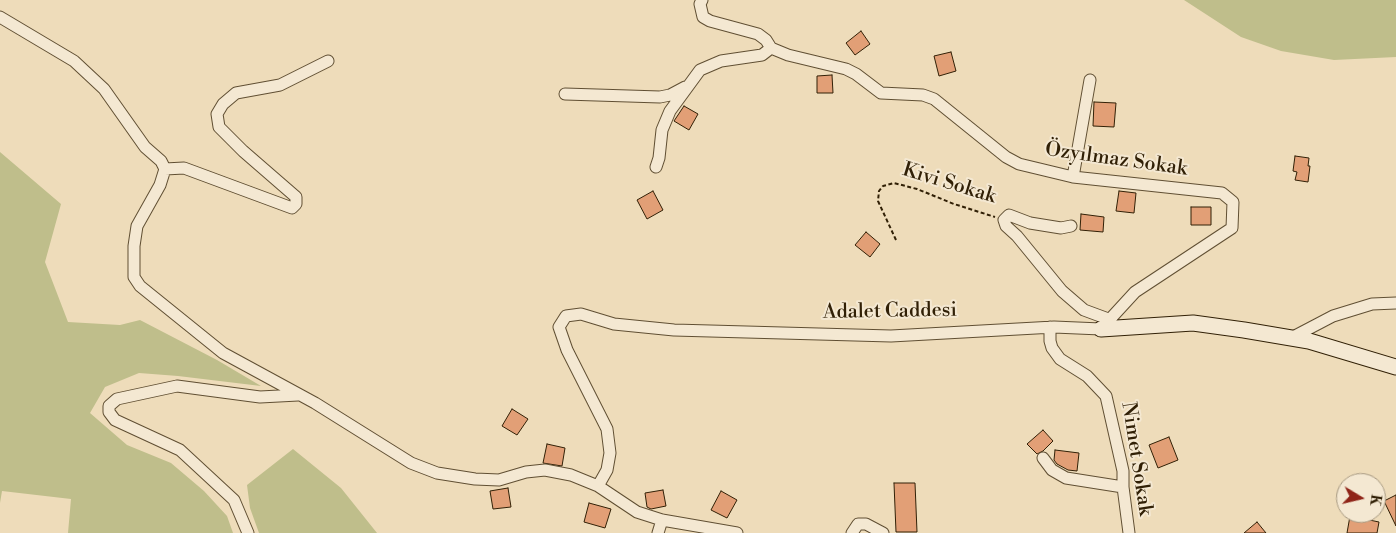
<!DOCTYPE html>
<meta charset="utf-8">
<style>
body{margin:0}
#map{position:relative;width:1396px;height:533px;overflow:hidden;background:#eedcba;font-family:"Libre Bodoni",serif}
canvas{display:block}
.north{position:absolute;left:1336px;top:473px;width:50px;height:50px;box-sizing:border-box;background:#f4e8d2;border:1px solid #a69880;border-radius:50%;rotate:99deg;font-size:14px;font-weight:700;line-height:20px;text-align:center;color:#312006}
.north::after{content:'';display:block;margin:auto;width:18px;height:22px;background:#8f2418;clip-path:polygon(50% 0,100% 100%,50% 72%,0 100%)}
</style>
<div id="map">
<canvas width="1396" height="533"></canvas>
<div class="north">K</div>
</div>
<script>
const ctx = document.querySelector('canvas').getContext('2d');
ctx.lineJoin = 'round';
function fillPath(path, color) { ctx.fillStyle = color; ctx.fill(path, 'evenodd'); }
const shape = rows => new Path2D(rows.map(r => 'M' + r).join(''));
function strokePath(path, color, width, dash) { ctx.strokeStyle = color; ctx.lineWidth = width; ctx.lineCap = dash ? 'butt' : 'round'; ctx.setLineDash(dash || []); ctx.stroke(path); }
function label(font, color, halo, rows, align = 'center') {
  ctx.font = font + ' "Libre Bodoni",serif'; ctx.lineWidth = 4; ctx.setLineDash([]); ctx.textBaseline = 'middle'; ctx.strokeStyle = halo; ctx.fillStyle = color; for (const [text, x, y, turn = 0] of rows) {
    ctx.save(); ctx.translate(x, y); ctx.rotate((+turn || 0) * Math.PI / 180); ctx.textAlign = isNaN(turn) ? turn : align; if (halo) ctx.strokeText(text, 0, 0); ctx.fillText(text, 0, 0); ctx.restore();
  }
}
fillPath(shape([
 [1184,0,1396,0,1396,57,1334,60,1281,51,1241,37],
 [0,152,61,204,45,262,68,322,120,325,140,320,217,360,261,386,178,376,139,373,105,387,90,413,127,445,171,463,204,491,227,516,233,533,68,533,71,499,2,491,0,503],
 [293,449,341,488,377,533,259,533,250,508,247,485]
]), '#bfbe8b');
const building = shape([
 [861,31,870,44,855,55,846,43,861,31],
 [951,52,956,71,939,76,934,56,951,52],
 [832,75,833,93,817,93,817,76,832,75],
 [1094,102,1116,103,1114,127,1093,126,1094,102],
 [684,106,698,114,689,130,674,121,684,106],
 [1295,156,1309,158,1308,166,1310,166,1308,182,1295,180,1297,172,1293,171,1295,156],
 [653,191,663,210,647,219,637,200,653,191],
 [1119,191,1136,193,1134,213,1116,211,1119,191],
 [1191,207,1211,207,1211,225,1191,225,1191,207],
 [1081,214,1104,217,1103,232,1080,230,1081,214],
 [866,232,880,244,870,257,855,245,866,232],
 [512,409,528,419,517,435,502,426,512,409],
 [1043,430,1053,441,1043,451,1037,454,1027,444,1043,430],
 [1169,437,1178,460,1158,468,1149,445,1169,437],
 [547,444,565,448,562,466,543,463,547,444],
 [1055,450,1079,453,1077,471,1068,470,1057,464,1054,460,1055,450],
 [894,483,915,483,917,532,896,532,894,483],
 [508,488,511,507,493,509,490,491,508,488],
 [663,490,666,506,651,509,647,507,645,493,663,490],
 [721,491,737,500,727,518,711,510,721,491],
 [1396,495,1396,526,1384,501,1396,495],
 [589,503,611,509,605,528,584,522,589,503],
 [1350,516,1379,522,1377,533,1347,533,1350,516],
 [1257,522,1266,533,1244,533,1257,522]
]);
fillPath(building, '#e29f76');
strokePath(building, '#312006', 1);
const street = shape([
 [702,0,700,4,703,17,710,21,758,34,766,40,771,48],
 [0,17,74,61,104,89,145,147,161,161,165,169,160,185,137,226,134,246,134,277,140,286,223,353,315,403,411,463,437,473,475,479,499,480,526,472,545,470,571,475,598,486,637,512,662,520,737,533],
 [565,94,660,97,670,95,685,87],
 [656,167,659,158,662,130,670,111,700,70,721,61,762,55,771,48],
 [165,169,184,168,292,208,296,204,296,197,243,151,219,127,217,114,223,104,236,93,280,85,328,61],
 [1073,177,1090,80],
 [1071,226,1061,228,1030,223,1009,215,1004,220,1006,226,1017,236,1062,291,1084,310,1111,320],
 [1050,327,1050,341,1052,348,1060,359,1087,376,1106,396,1123,471,1123,487,1129,533],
 [1291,338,1333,316,1372,304,1396,303],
 [1043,458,1052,470,1066,478,1123,487],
 [598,486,607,470,610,453,607,429,567,350,559,327,566,316,581,314,614,324,674,330,891,336,1054,327,1101,329,1135,292,1232,228,1233,202,1222,193,1073,177,1019,164,1006,157,934,99,923,95,881,93,856,74,846,69,788,55,771,48],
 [248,533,234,500,180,450,115,420,109,412,109,406,117,399,177,386,260,397,298,395],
 [658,533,662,520],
 [852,533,858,524,866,524,883,533]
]);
const secondary = shape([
 [1101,329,1193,323,1244,330,1309,341,1396,367]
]);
strokePath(street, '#604f33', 13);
strokePath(secondary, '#312006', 17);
strokePath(shape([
 [896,240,878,201,879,191,883,186,894,183,917,189,954,204,995,217]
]), '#312006', 2, [4, 2.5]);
strokePath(street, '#f4e8d2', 11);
strokePath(secondary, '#f4e8d2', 15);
label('20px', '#312006', '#f4e8d2', [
 ["Özyılmaz Sokak",1116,160,8],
 ["Kivi Sokak",949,184,17],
 ["Adalet Caddesi",890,312,-1],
 ["Nimet Sokak",1136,459,81]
]);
</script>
